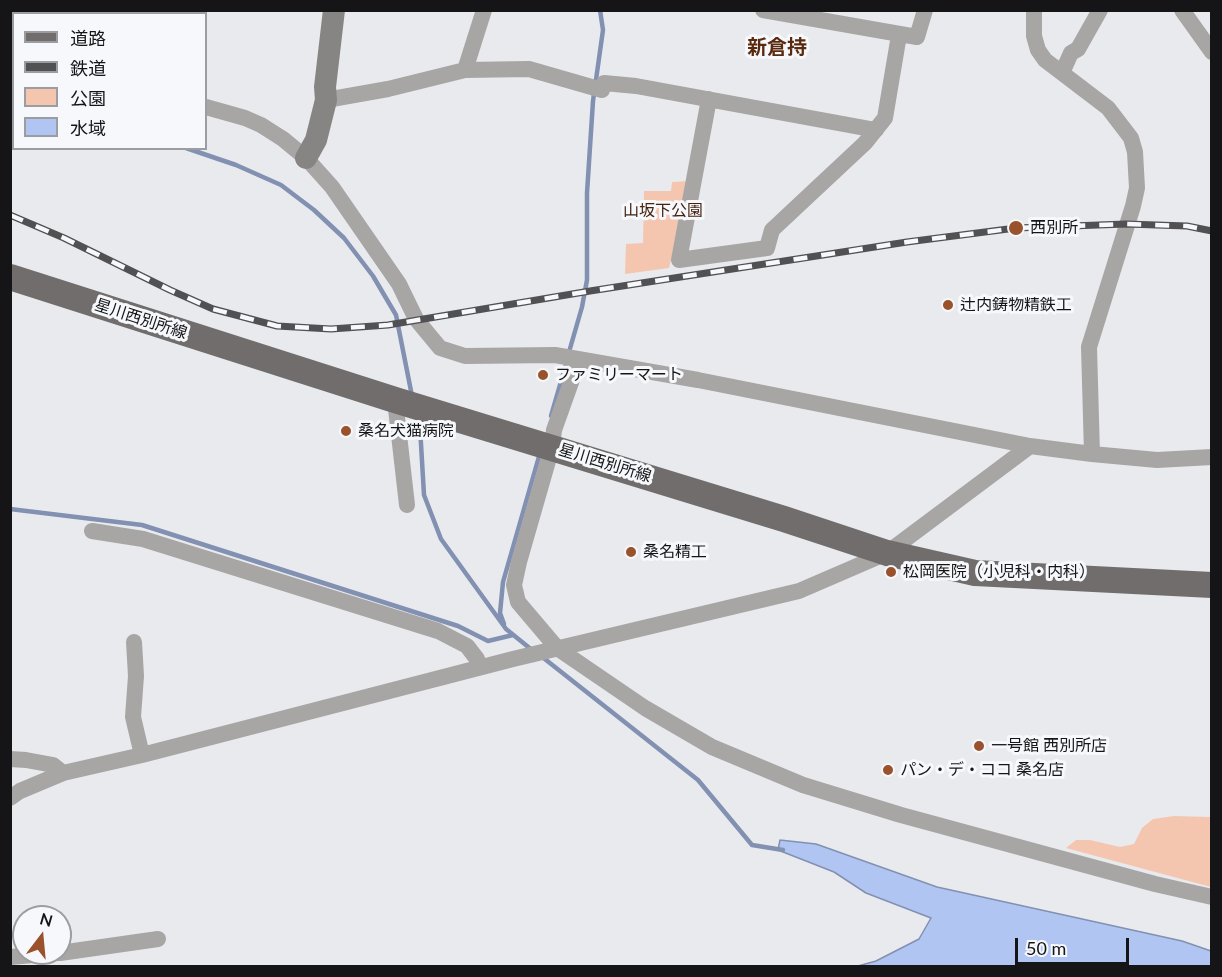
<!DOCTYPE html>
<meta charset="utf-8">
<style>
body{margin:0}
#map{position:relative;width:1222px;height:977px;overflow:hidden;background:#e9eaee;font-family:Lato,"Noto Sans JP",sans-serif}
canvas{display:block}
.frame{position:absolute;inset:0;border:12px solid #151517;pointer-events:none}
.legend{position:absolute;left:12px;top:12px;width:195px;height:138px;box-sizing:border-box;background:#f6f8fb;border:2px solid #9c9da0;margin:0;padding:8px 10px;list-style:none;font-size:18px;color:#151517}
.legend li{display:flex;align-items:center;gap:12px;height:30px}
.legend b{width:30px;border:2px solid #9c9da0}
.north{position:absolute;left:12px;top:905px;width:60px;height:60px;box-sizing:border-box;background:#f6f8fb;border:2px solid #9c9da0;border-radius:50%;rotate:16deg;font-size:16px;font-weight:700;line-height:24px;text-align:center;color:#151517}
.north::after{content:'';display:block;margin:auto;width:21px;height:27px;background:#99522b;clip-path:polygon(50% 0,100% 100%,50% 72%,0 100%)}
.scale{position:absolute;left:1015px;top:938px;width:114px;height:27px;box-sizing:border-box;border:3px solid #151517;border-top:0;padding-left:8px;font-size:18px;line-height:21px;white-space:nowrap;color:#151517;-webkit-text-stroke:4px #f6f8fb;paint-order:stroke}
</style>
<div id="map">
<canvas width="1222" height="977"></canvas>
<div class="frame"></div>
<ul class="legend">
<li><b style="height:8px;background:#706d6c"></b>道路</li>
<li><b style="height:8px;background:#515153"></b>鉄道</li>
<li><b style="height:16px;background:#f5c6af"></b>公園</li>
<li><b style="height:16px;background:#b1c5f3"></b>水域</li>
</ul>
<div class="north">N</div>
<div class="scale">50 m</div>
</div>
<script>
const ctx = document.querySelector('canvas').getContext('2d');
ctx.lineJoin = 'round';
function fillPath(path, color) { ctx.fillStyle = color; ctx.fill(path, 'evenodd'); }
const shape = rows => new Path2D(rows.map(r => 'M' + r).join(''));
function strokePath(path, color, width, dash) { ctx.strokeStyle = color; ctx.lineWidth = width; ctx.lineCap = dash ? 'butt' : 'round'; ctx.setLineDash(dash || []); ctx.stroke(path); }
function label(font, color, halo, rows, align = 'center') {
  ctx.font = font + ' Lato,"Noto Sans JP",sans-serif'; ctx.lineWidth = 6; ctx.setLineDash([]); ctx.textBaseline = 'middle'; ctx.strokeStyle = halo; ctx.fillStyle = color; for (const [text, x, y, turn = 0] of rows) {
    ctx.save(); ctx.translate(x, y); ctx.rotate((+turn || 0) * Math.PI / 180); ctx.textAlign = isNaN(turn) ? turn : align; if (halo) ctx.strokeText(text, 0, 0); ctx.fillText(text, 0, 0); ctx.restore();
  }
}
fillPath(shape([
 [690,181,669,268,625,274,626,244,643,243,644,191,671,191,672,182],
 [1174,816,1211,817,1211,887,1066,848,1076,840,1090,840,1120,847,1134,844,1142,828,1153,819]
]), '#f5c6af');
const water = shape([
 [780,840,816,844,937,887,1182,941,1211,951,1211,966,858,966,876,961,919,939,931,918,866,893,834,872,778,850,780,840]
]);
fillPath(water, '#b1c5f3');
strokePath(water, '#8290b1', 1.5);
strokePath(shape([
 [10,87,14,88],
 [186,148,236,165,281,185,314,210,344,238,373,276,396,315,412,396],
 [569,352,582,307,587,280,587,193,593,101,603,30,600,10],
 [417,416,420,427,424,495,441,539,506,629,532,650],
 [551,416,567,361],
 [10,509,142,525,458,626,488,641,513,635],
 [504,624,500,613,503,582,540,453],
 [541,656,698,780,752,845,783,850]
]), '#8290b1', 4.5);
strokePath(shape([
 [763,10,917,37,925,10],
 [1034,10,1034,36,1038,50,1045,60,1108,108,1131,138,1135,152,1137,188,1133,206,1089,347,1092,454],
 [1182,10,1212,52],
 [465,70,484,10],
 [1062,73,1071,53,1078,49,1100,10],
 [10,75,14,76],
 [604,83,636,86,876,130],
 [709,99,679,260,767,248,772,230,865,143,885,118,899,35],
 [326,100,388,89,465,70,529,69,602,90],
 [206,107,245,118,261,125,283,139,306,158,332,187,399,284,416,319,440,348,465,356,555,355,698,380,1030,446,1092,454,1157,460,1212,457],
 [10,109,14,109],
 [579,360,554,430,552,447,519,562,514,585,518,602,557,648,645,708,712,747,803,785,901,815,1155,884,1212,897],
 [395,400,407,505],
 [92,531,143,539,438,631,467,646,477,659,480,667],
 [134,642,136,676,133,717,142,755],
 [10,759,26,760,53,765,63,773],
 [10,798,20,791,63,773,142,755,513,659,799,591,887,553,1030,446],
 [60,953,158,939],
 [10,957,56,953]
]), '#a7a6a5', 16);
strokePath(shape([
 [306,158,316,140,326,100,325,87,334,10]
]), '#878583', 22);
strokePath(shape([
 [10,277,395,400,784,519,887,553,975,573,1212,585]
]), '#706d6c', 26);
const rail = shape([
 [10,215,64,238,170,290,213,309,277,326,331,329,388,325,590,291,907,242,1016,228,1126,224,1187,226,1212,231]
]);
strokePath(rail, '#515153', 7);
strokePath(rail, '#f6f8fb', 4.5, [14]);
for (const [x, y, r, color] of [
 [1016,228,8,"#99522b"],
 [948,305,6,"#99522b"],
 [543,375,6,"#99522b"],
 [346,431,6,"#99522b"],
 [631,552,6,"#99522b"],
 [891,572,6,"#99522b"],
 [979,746,6,"#99522b"],
 [888,770,6,"#99522b"]
]) { const dot = new Path2D(); dot.arc(x, y, r, 0, 2 * Math.PI); ctx.fillStyle = color; ctx.fill(dot); strokePath(dot, '#f6f8fb', 2); }
label('16px', '#442311', '#f6f8fb', [
 ["山坂下公園",663,211]
]);
label('16px', '#151517', '#f6f8fb', [
 ["西別所",1030,228],
 ["辻内鋳物精鉄工",960,305],
 ["ファミリーマート",555,375],
 ["桑名犬猫病院",358,431],
 ["桑名精工",643,552],
 ["松岡医院（小児科・内科）",903,572],
 ["一号館 西別所店",991,746],
 ["パン・デ・ココ 桑名店",900,770]
], 'left');
label('16px', '#151517', '#f6f8fb', [
 ["星川西別所線",141,319,18],
 ["星川西別所線",605,463,17]
]);
label('bold 20px', '#592a0e', '#f6f8fb', [
 ["新倉持",777,48]
]);
</script>
